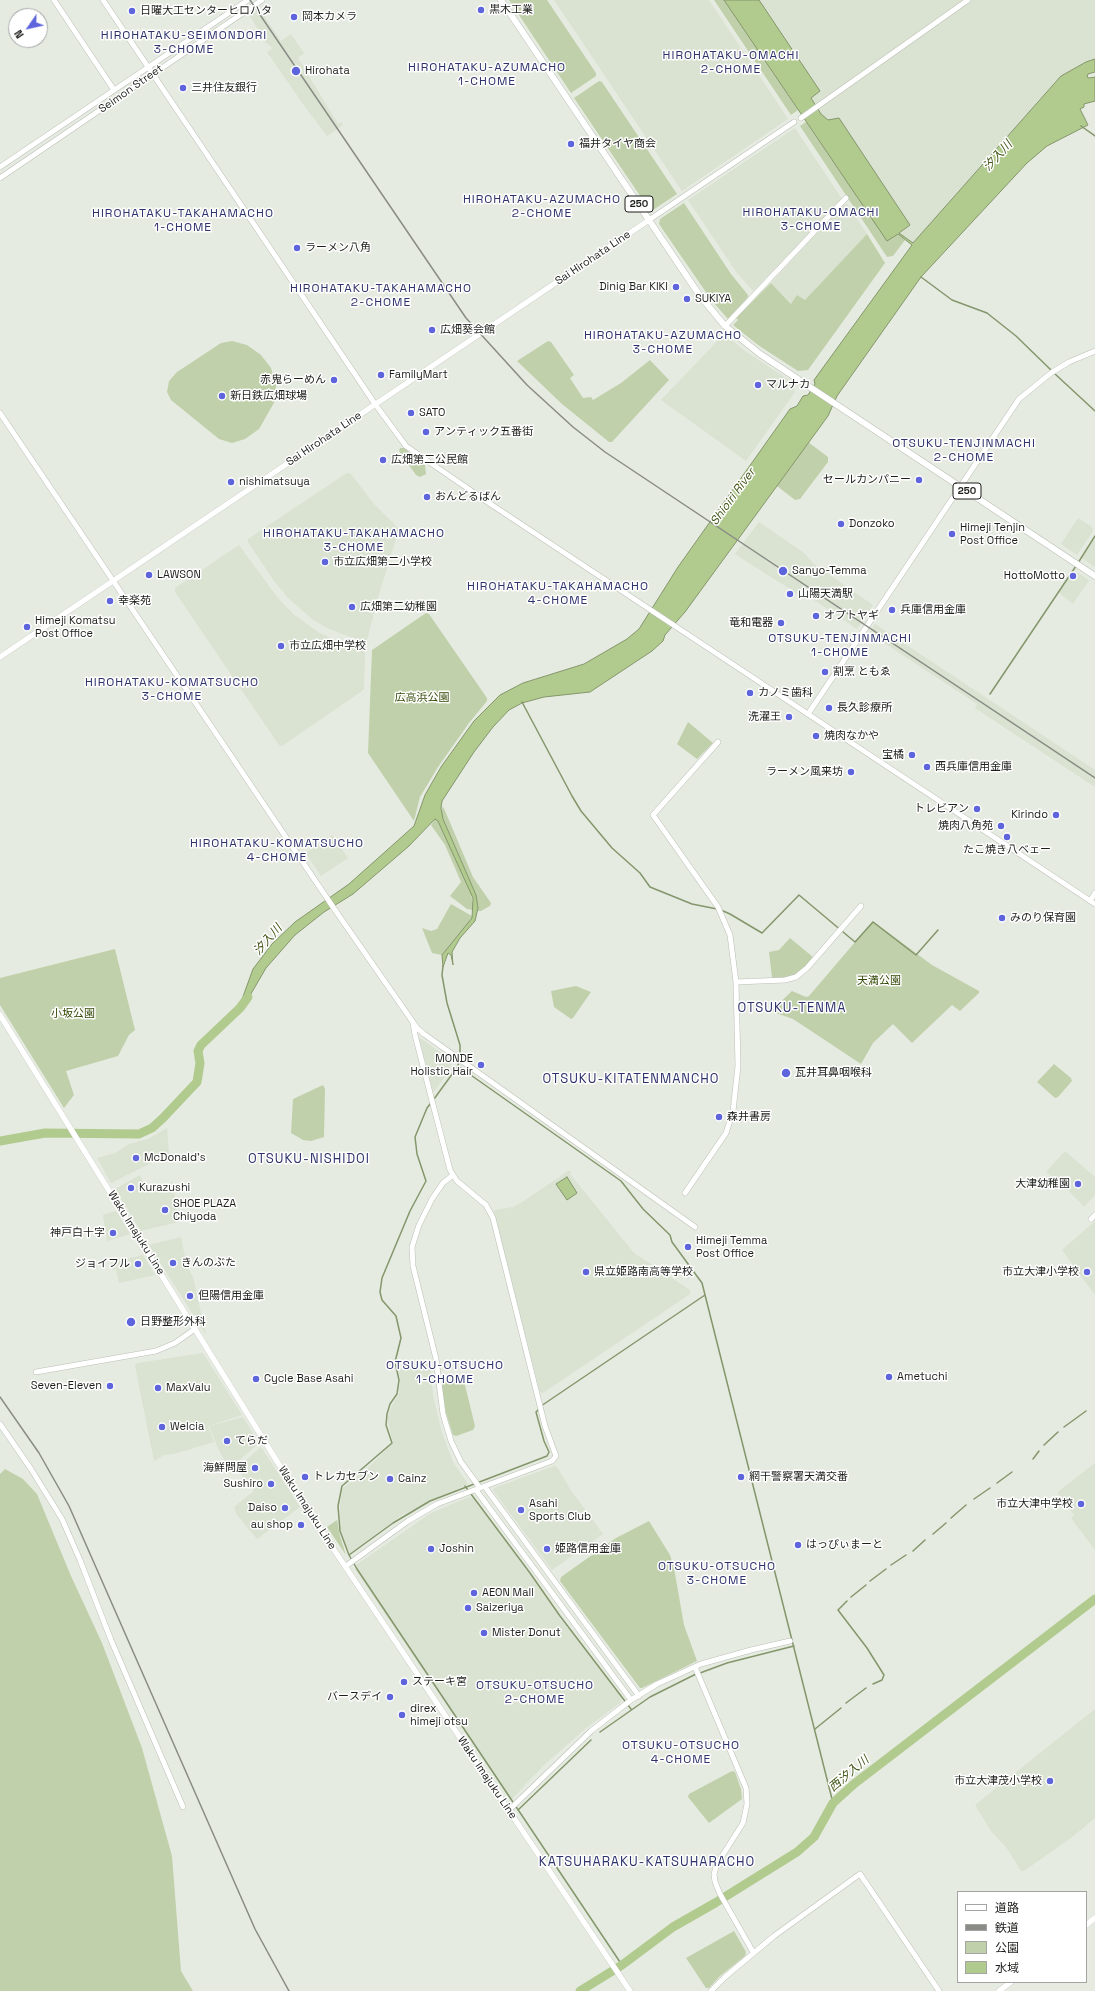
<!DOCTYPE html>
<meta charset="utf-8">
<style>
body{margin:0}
#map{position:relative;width:1095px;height:1991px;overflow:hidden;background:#e6ebe1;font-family:"Space Grotesk","Noto Sans JP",sans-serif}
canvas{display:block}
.legend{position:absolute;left:957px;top:1891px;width:130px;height:92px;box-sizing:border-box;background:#fff;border:1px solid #a4a5a3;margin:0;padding:5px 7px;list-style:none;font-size:12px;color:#1c1e1a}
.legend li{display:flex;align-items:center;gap:8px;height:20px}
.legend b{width:20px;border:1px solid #a4a5a3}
.north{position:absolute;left:8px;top:8px;width:40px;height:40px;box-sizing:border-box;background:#fff;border:1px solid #a4a5a3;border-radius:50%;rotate:236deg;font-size:11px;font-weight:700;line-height:16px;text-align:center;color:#1c1e1a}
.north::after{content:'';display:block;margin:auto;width:14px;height:18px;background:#5d64dc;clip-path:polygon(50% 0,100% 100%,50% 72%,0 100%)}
</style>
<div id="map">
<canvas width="1095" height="1991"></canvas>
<ul class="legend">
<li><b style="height:5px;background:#fff"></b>道路</li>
<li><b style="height:5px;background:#888c84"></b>鉄道</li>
<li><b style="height:11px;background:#c0d0aa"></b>公園</li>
<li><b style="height:11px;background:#b1ca8e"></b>水域</li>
</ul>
<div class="north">N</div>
</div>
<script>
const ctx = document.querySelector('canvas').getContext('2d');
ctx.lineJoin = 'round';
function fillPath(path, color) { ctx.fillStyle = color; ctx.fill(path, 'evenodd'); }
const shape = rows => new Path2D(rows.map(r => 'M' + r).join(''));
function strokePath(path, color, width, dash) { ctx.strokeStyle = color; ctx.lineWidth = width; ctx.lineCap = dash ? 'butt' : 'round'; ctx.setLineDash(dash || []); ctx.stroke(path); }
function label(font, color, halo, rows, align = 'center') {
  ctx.font = font + ' "Space Grotesk","Noto Sans JP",sans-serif'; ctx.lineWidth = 3; ctx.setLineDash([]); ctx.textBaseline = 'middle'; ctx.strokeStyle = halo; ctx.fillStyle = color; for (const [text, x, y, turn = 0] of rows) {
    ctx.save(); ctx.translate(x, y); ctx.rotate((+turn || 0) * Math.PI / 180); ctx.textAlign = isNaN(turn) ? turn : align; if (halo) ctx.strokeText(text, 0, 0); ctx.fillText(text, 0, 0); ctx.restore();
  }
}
fillPath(shape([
 [554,0,709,0,788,119,682,191],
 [759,0,1095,0,1095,59,1086,62,1061,76,913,243,899,233,910,225,839,119,828,120,821,114,811,98,820,91],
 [260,10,281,41,291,34,304,53,298,58,338,124,341,122,343,125,327,136,305,107,267,52,273,48,265,42,250,16],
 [795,128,842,199,753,291,737,273,688,200],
 [847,204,867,234,805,300,797,295,792,304,771,283,843,205],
 [724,334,745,351,792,382,795,392,746,461,661,400],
 [347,473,350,473,375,505,399,529,379,594,367,640,364,642,329,629,312,619,288,598,274,581,248,542,248,539],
 [1078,518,1092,527,1093,531,1077,555,1061,544],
 [759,522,804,553,814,564,873,605,857,629,799,590,795,595,790,589,735,554],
 [1094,540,1095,540,1095,567,1082,558],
 [239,545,277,597,293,614,318,632,340,643,363,649,365,651,364,689,362,691,282,746,279,745,175,592,175,588],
 [1074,570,1089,580,1073,604,1059,593],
 [875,624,1095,770,1095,787,975,708,977,704,869,633],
 [332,835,348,858,321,876,306,853],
 [419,1037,452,1061,449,1071,436,1089,433,1092],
 [167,1128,169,1154,111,1183,97,1158,115,1153,129,1144,148,1139],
 [1065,1151,1095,1177,1095,1195,1084,1207,1068,1190,1046,1172],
 [568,1171,571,1171,570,1174,634,1253,690,1290,690,1294,543,1393,540,1392,494,1212,495,1210,513,1207,524,1201],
 [140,1175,147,1192,173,1182,178,1222,141,1231,115,1189],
 [116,1211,130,1234,107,1241,103,1215],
 [1095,1221,1095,1295,1062,1250],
 [181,1237,187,1267,193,1277,206,1335,149,1245],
 [143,1255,155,1275,119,1283,116,1269,113,1270,111,1263],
 [203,1353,242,1415,208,1426,214,1442,174,1454,164,1455,154,1461,135,1366,137,1363],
 [430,1363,433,1396,442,1433,453,1462,468,1484,402,1515,350,1553,344,1542,340,1526,340,1505,342,1489,373,1463,393,1442,387,1420,391,1407,399,1394,400,1378,398,1370],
 [243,1417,259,1443,229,1469,217,1446,209,1426],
 [261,1447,300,1507,257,1539,237,1515,234,1507,254,1491,241,1474,244,1471,240,1465],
 [1095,1463,1095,1550,1071,1518,1074,1515,1058,1493,1059,1491],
 [554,1466,557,1467,570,1489,603,1534,552,1570,493,1490,494,1488],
 [469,1497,473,1498,556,1609,561,1620,580,1641,622,1697,621,1702,585,1729,543,1766,512,1799,509,1798,355,1569,356,1565,431,1513],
 [1095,1709,1095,1818,1071,1838,1024,1871,1021,1871,1006,1847,991,1831,975,1805]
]), '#dae2d1');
fillPath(shape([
 [509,0,547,0,596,73,596,76,571,93],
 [714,0,724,0,798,110,791,115],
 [599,81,602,82,677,194,653,210,649,209,574,98],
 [806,122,887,240,898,234,905,240,893,256,887,257,800,126],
 [684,203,731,274,748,295,748,297,728,319,712,301,659,224,660,219],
 [867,234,885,263,808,370,798,371,758,345,733,325,738,320,736,318,771,283,791,304,797,295,805,300],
 [232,341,247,345,261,355,271,368,276,385,275,401,259,429,245,439,232,443,219,439,171,400,167,392,169,381,177,372,221,343],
 [548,341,551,342,574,375,570,378,583,398,591,397,593,400,621,383,650,360,669,380,612,442,609,442,562,404,517,361],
 [808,442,828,457,828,462,800,499,795,500,777,486],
 [400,448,404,448,425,465,426,474,420,477,416,475,399,451],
 [426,613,429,614,487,698,487,701,469,723,438,767,420,797,414,821,368,753,372,650],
 [688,722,713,743,697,759,677,744],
 [443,806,473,877,491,903,490,906,481,911,478,911,476,895,441,814],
 [435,819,438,821,471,892,473,910,467,909,450,896,461,882,445,845,431,825],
 [451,904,472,916,472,918,442,955,432,953,422,928,431,931,437,929],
 [873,921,932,965,979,991,979,993,960,1011,952,1005,912,1043,893,1024,873,1043,861,1064,793,1019,773,1012,773,1009,792,991,806,997,809,996],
 [790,938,813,957,804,970,790,977,774,979,772,977,769,952,779,950],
 [115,949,135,1030,129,1035,118,1056,66,1071,74,1095,64,1108,0,1005,0,978],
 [576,986,591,992,573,1018,571,1019,554,1007,551,991],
 [1054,1064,1071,1078,1072,1081,1058,1097,1055,1098,1037,1082],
 [323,1085,325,1089,324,1137,311,1141,303,1140,291,1133,293,1099],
 [463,1377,475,1426,473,1430,456,1436,453,1435,446,1413,441,1383],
 [5,1469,23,1479,37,1494,71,1576,102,1643,142,1748,172,1856,181,1971,193,1991,0,1991,0,1474],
 [337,1520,340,1536,346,1555,327,1527],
 [649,1521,670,1555,674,1568,684,1625,697,1661,642,1688,640,1688,560,1581,561,1577,616,1538],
 [732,1771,735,1772,741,1789,742,1799,709,1823,688,1797,689,1794],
 [734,1931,746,1952,745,1956,720,1976,709,1988,706,1988,686,1958]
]), '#c0d0aa');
const water = shape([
 [724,0,759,0,820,91,811,98,821,114,828,120,839,118,910,225,899,233,913,243,1061,76,1086,62,1095,59,1095,72,1088,74,1087,77,1089,78,1095,77,1095,101,1084,104,1084,107,1080,109,1088,125,1047,146,1027,163,921,277,837,396,828,416,685,612,665,635,663,641,652,651,590,692,544,697,522,703,509,710,493,727,474,752,442,801,441,808,443,819,476,895,478,908,475,921,460,938,452,952,453,965,451,955,448,953,443,967,442,955,472,918,473,898,438,821,435,819,409,846,353,894,324,912,295,935,266,968,245,1004,227,1016,241,1002,253,969,272,944,295,922,349,884,414,826,425,795,441,767,474,721,500,695,523,683,584,664,627,639,639,629,678,567,790,409,797,406,803,396,808,395,815,384,814,380,912,245,898,234,887,241,724,0],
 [567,1177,577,1193,567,1200,556,1184,567,1177]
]);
fillPath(water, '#b1ca8e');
strokePath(water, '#84966b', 1);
strokePath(shape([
 [1081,126,1095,136],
 [921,277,952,300,987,313,1016,336,1051,370],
 [1054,373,1095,411],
 [1078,563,1095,536],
 [990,694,1076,566],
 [522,702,572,796,581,811,612,848,640,873,650,887,692,904,717,909],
 [721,910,730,914,762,933,799,895,855,942,873,922,916,955,938,930],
 [443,966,442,975,447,1003,460,1045,460,1057],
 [458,1066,621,1181,643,1209,670,1235,672,1242,702,1283,833,1803],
 [434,1099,458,1066,459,1061],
 [430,1104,427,1108,415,1137,417,1154,426,1181,410,1211,382,1278,380,1292,382,1300,396,1316,401,1338,395,1362,399,1380,397,1394,390,1404,387,1414,386,1425,392,1443,342,1486,338,1506,340,1531,349,1555,357,1569,622,1965],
 [541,1406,705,1295],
 [1064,1427,1086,1411],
 [1044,1445,1058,1432],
 [1033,1459,1039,1451],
 [997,1483,1012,1472],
 [465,1486,530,1573,560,1616,631,1709],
 [974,1499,990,1488],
 [951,1518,966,1505],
 [933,1534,946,1523],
 [913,1551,925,1540],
 [349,1555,393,1523,430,1501,547,1456,549,1452,544,1441,536,1412,539,1409],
 [891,1565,906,1555],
 [870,1581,886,1569],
 [851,1597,866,1585],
 [847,1601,838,1610,867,1648,884,1675,882,1680,873,1684],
 [700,1673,727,1663,794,1646],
 [846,1703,866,1688],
 [815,1729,841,1708],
 [600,1732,650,1697,696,1674],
 [518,1810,591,1740]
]), '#84966b', 1.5);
strokePath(shape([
 [0,1141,45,1133,139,1134,152,1128,163,1118,197,1082,200,1063,198,1051,201,1045,240,1008,248,997],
 [580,1991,622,1965,673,1927,715,1903,797,1852,814,1837,833,1803,854,1784,1095,1599]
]), '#b1ca8e', 9);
const tertiary = shape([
 [54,0,114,90],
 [103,0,375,404,406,446,486,501,1095,904],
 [801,118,968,0],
 [0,167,248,0],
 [0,178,262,0],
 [649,220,794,122],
 [725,326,846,198],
 [0,413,335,910,417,1028,424,1034,695,1227],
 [808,714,1019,399,1051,373,1069,362,1095,351],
 [1090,901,1095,893],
 [736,982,785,980,796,977,807,968,861,906],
 [453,1175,443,1183,432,1199,419,1225,412,1247,413,1266,436,1359,443,1414,451,1441,461,1462,480,1488],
 [685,1193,726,1133,733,1111,738,1066,736,982,730,935,718,907,653,815,718,742],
 [1091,1219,1095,1215],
 [36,1372,156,1351,175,1343,195,1329],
 [0,1424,31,1469,62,1519,80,1560,111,1640,183,1807],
 [485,1487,639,1696],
 [476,1490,631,1700],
 [346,1566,408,1521,437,1504,552,1461,556,1456,545,1426,493,1218,486,1205,457,1181,450,1170,415,1035,413,1023],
 [695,1667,746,1788,747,1804,743,1823,717,1864,714,1874,715,1882,720,1894,753,1952],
 [509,1810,591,1731,631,1700,657,1684,701,1664,751,1650,790,1641],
 [711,1991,725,1977,774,1936,860,1874,939,1991]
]);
const secondary = shape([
 [0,657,649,220],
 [0,1015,306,1508,630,1991],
 [1086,1925,1095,1918],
 [999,1991,1011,1982]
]);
const trunk = shape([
 [501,0,700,296,725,326,760,354,1095,576]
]);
strokePath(tertiary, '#bbbfb6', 6);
strokePath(secondary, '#bbbfb6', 6);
strokePath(trunk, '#bbbfb6', 7);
strokePath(tertiary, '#fff', 5);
strokePath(secondary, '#fff', 5.5);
strokePath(trunk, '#fff', 6);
strokePath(shape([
 [250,0,466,318,527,385,573,427,605,452,1095,778],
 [0,1397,39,1453,69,1506,255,1929,289,1991]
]), '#888c84', 1.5);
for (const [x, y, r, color] of [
 [481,10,4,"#5d64dc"],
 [132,11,4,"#5d64dc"],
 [294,17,4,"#5d64dc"],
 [296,71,5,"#5d64dc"],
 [183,88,4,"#5d64dc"],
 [571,144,4,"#5d64dc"],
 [297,248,4,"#5d64dc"],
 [676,287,4,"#5d64dc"],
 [687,299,4,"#5d64dc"],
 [432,330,4,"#5d64dc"],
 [381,375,4,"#5d64dc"],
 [334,380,4,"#5d64dc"],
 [758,385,4,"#5d64dc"],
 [222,396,4,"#5d64dc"],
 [411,413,4,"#5d64dc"],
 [426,432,4,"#5d64dc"],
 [383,460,4,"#5d64dc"],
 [919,480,4,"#5d64dc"],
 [231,482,4,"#5d64dc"],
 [427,497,4,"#5d64dc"],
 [841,524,4,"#5d64dc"],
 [952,534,4,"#5d64dc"],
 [325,562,4,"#5d64dc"],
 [783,571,5,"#5d64dc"],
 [149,575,4,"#5d64dc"],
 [1073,576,4,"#5d64dc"],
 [790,594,4,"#5d64dc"],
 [110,601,4,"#5d64dc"],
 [352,607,4,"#5d64dc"],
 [892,610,4,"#5d64dc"],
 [816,616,4,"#5d64dc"],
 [781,623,4,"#5d64dc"],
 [27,627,4,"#5d64dc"],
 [281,646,4,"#5d64dc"],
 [825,672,4,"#5d64dc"],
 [750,693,4,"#5d64dc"],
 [829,708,4,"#5d64dc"],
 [789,717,4,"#5d64dc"],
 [816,736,4,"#5d64dc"],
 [912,755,4,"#5d64dc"],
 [927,767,4,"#5d64dc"],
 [851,772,4,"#5d64dc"],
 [977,809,4,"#5d64dc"],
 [1056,815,4,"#5d64dc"],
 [1001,826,4,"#5d64dc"],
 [1007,837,4,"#5d64dc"],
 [1002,918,4,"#5d64dc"],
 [481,1065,4,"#5d64dc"],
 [786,1073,5,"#5d64dc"],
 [719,1117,4,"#5d64dc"],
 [136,1158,4,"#5d64dc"],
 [1078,1184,4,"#5d64dc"],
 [131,1188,4,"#5d64dc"],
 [165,1210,4,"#5d64dc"],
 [113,1233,4,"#5d64dc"],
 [688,1247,4,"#5d64dc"],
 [173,1263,4,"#5d64dc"],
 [138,1264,4,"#5d64dc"],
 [586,1272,4,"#5d64dc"],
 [1087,1272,4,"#5d64dc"],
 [190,1296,4,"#5d64dc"],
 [131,1322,5,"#5d64dc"],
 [889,1377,4,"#5d64dc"],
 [256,1379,4,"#5d64dc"],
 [110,1386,4,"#5d64dc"],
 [158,1388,4,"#5d64dc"],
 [162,1427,4,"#5d64dc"],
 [227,1441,4,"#5d64dc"],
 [255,1468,4,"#5d64dc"],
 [305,1477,4,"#5d64dc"],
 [741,1477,4,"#5d64dc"],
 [390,1479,4,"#5d64dc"],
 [271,1484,4,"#5d64dc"],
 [1081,1504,4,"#5d64dc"],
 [285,1508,4,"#5d64dc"],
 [521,1510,4,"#5d64dc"],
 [301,1525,4,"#5d64dc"],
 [798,1545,4,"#5d64dc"],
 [431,1549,4,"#5d64dc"],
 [547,1549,4,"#5d64dc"],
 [474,1593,4,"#5d64dc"],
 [468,1608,4,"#5d64dc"],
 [484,1633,4,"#5d64dc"],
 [404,1682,4,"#5d64dc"],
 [390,1697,4,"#5d64dc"],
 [402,1715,4,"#5d64dc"],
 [1050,1781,4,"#5d64dc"]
]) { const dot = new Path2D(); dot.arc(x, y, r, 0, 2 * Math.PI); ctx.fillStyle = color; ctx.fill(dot); strokePath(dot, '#fff', 1.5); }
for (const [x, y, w] of [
 [639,204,28],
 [967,491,28]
]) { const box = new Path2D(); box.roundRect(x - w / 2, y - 8, w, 16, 3); ctx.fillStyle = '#fff'; ctx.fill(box); strokePath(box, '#1c1e1a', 1); }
label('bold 10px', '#1c1e1a', null, [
 ["250",639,204],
 ["250",967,491]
]);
label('11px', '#1c1e1a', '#fff', [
 ["黒木工業",489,10],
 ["日曜大工センターヒロハタ",140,11],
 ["岡本カメラ",302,17],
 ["Hirohata",305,71],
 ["三井住友銀行",191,88],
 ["福井タイヤ商会",579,144],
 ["ラーメン八角",305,248],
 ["Dinig Bar KIKI",668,287,"right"],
 ["SUKIYA",695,299],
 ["広畑葵会館",440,330],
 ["FamilyMart",389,375],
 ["赤鬼らーめん",326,380,"right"],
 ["マルナカ",766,385],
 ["新日鉄広畑球場",230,396],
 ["SATO",419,413],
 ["アンティック五番街",434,432],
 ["広畑第二公民館",391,460],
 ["セールカンパニー",911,480,"right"],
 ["nishimatsuya",239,482],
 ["おんどるばん",435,497],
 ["Donzoko",849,524],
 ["Himeji Tenjin",960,528],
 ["Post Office",960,541],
 ["市立広畑第二小学校",333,562],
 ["Sanyo-Temma",792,571],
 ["LAWSON",157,575],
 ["HottoMotto",1065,576,"right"],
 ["山陽天満駅",798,594],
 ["幸楽苑",118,601],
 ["広畑第二幼稚園",360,607],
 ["兵庫信用金庫",900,610],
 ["オプトヤギ",824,616],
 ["Himeji Komatsu",35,621],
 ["Post Office",35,634],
 ["竜和電器",773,623,"right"],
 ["市立広畑中学校",289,646],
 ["割烹 ともゑ",833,672],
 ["カノミ歯科",758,693],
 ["長久診療所",837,708],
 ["洗濯王",781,717,"right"],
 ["焼肉なかや",824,736],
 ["宝橘",904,755,"right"],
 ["西兵庫信用金庫",935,767],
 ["ラーメン風来坊",843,772,"right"],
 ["トレビアン",969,809,"right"],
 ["Kirindo",1048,815,"right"],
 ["焼肉八角苑",993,826,"right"],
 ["たこ焼き八ベェー",1007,850,"center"],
 ["みのり保育園",1010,918],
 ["MONDE",473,1059,"right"],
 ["Holistic Hair",473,1072,"right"],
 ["瓦井耳鼻咽喉科",795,1073],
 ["森井書房",727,1117],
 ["McDonald's",144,1158],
 ["大津幼稚園",1070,1184,"right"],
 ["Kurazushi",139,1188],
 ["SHOE PLAZA",173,1204],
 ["Chiyoda",173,1217],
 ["神戸白十字",105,1233,"right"],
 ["Himeji Temma",696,1241],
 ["Post Office",696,1254],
 ["きんのぶた",181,1263],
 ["ジョイフル",130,1264,"right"],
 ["県立姫路南高等学校",594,1272],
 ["市立大津小学校",1079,1272,"right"],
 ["但陽信用金庫",198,1296],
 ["日野整形外科",140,1322],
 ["Ametuchi",897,1377],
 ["Cycle Base Asahi",264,1379],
 ["Seven-Eleven",102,1386,"right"],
 ["MaxValu",166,1388],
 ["Welcia",170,1427],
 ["てらだ",235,1441],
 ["海鮮問屋",247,1468,"right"],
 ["トレカセブン",313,1477],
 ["網干警察署天満交番",749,1477],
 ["Cainz",398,1479],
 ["Sushiro",263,1484,"right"],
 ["Asahi",529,1504],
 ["Sports Club",529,1517],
 ["市立大津中学校",1073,1504,"right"],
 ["Daiso",277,1508,"right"],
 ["au shop",293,1525,"right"],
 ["はっぴぃまーと",806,1545],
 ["Joshin",439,1549],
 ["姫路信用金庫",555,1549],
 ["AEON Mall",482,1593],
 ["Saizeriya",476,1608],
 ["Mister Donut",492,1633],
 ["ステーキ宮",412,1682],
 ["バースデイ",382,1697,"right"],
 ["direx",410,1709],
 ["himeji otsu",410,1722],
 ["市立大津茂小学校",1042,1781,"right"]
], 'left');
label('11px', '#1c1e1a', '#fff', [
 ["Seimon Street",131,89,-35],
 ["Sai Hirohata Line",593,258,-34],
 ["Sai Hirohata Line",324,439,-34],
 ["Waku Imajuku Line",136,1233,58],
 ["Waku Imajuku Line",307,1508,57],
 ["Waku Imajuku Line",487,1778,56]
]);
label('11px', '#344906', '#fff', [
 ["広高浜公園",422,698],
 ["天満公園",879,981],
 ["小坂公園",73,1014]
]);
ctx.letterSpacing = '1px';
label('12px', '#2d326c', '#fff', [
 ["HIROHATAKU-SEIMONDORI",184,36],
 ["3-CHOME",184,50],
 ["HIROHATAKU-OMACHI",731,56],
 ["2-CHOME",731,70],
 ["HIROHATAKU-AZUMACHO",487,68],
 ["1-CHOME",487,82],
 ["HIROHATAKU-AZUMACHO",542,200],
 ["2-CHOME",542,214],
 ["HIROHATAKU-OMACHI",811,213],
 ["3-CHOME",811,227],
 ["HIROHATAKU-TAKAHAMACHO",183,214],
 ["1-CHOME",183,228],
 ["HIROHATAKU-TAKAHAMACHO",381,289],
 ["2-CHOME",381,303],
 ["HIROHATAKU-AZUMACHO",663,336],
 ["3-CHOME",663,350],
 ["OTSUKU-TENJINMACHI",964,444],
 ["2-CHOME",964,458],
 ["HIROHATAKU-TAKAHAMACHO",354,534],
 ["3-CHOME",354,548],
 ["HIROHATAKU-TAKAHAMACHO",558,587],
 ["4-CHOME",558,601],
 ["OTSUKU-TENJINMACHI",840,639],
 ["1-CHOME",840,653],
 ["HIROHATAKU-KOMATSUCHO",172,683],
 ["3-CHOME",172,697],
 ["HIROHATAKU-KOMATSUCHO",277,844],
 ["4-CHOME",277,858],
 ["OTSUKU-OTSUCHO",445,1366],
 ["1-CHOME",445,1380],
 ["OTSUKU-OTSUCHO",717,1567],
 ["3-CHOME",717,1581],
 ["OTSUKU-OTSUCHO",535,1686],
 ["2-CHOME",535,1700],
 ["OTSUKU-OTSUCHO",681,1746],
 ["4-CHOME",681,1760]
]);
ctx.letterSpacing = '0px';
label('italic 12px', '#415718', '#fff', [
 ["汐入川",998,156,-48],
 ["Shioiri River",733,497,-54],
 ["汐入川",268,940,-49],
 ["西汐入川",849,1774,-40]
]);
ctx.letterSpacing = '1px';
label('13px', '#2d326c', '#fff', [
 ["OTSUKU-TENMA",792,1008],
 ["OTSUKU-KITATENMANCHO",631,1079],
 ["OTSUKU-NISHIDOI",309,1159],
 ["KATSUHARAKU-KATSUHARACHO",647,1862]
]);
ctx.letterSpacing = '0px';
</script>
